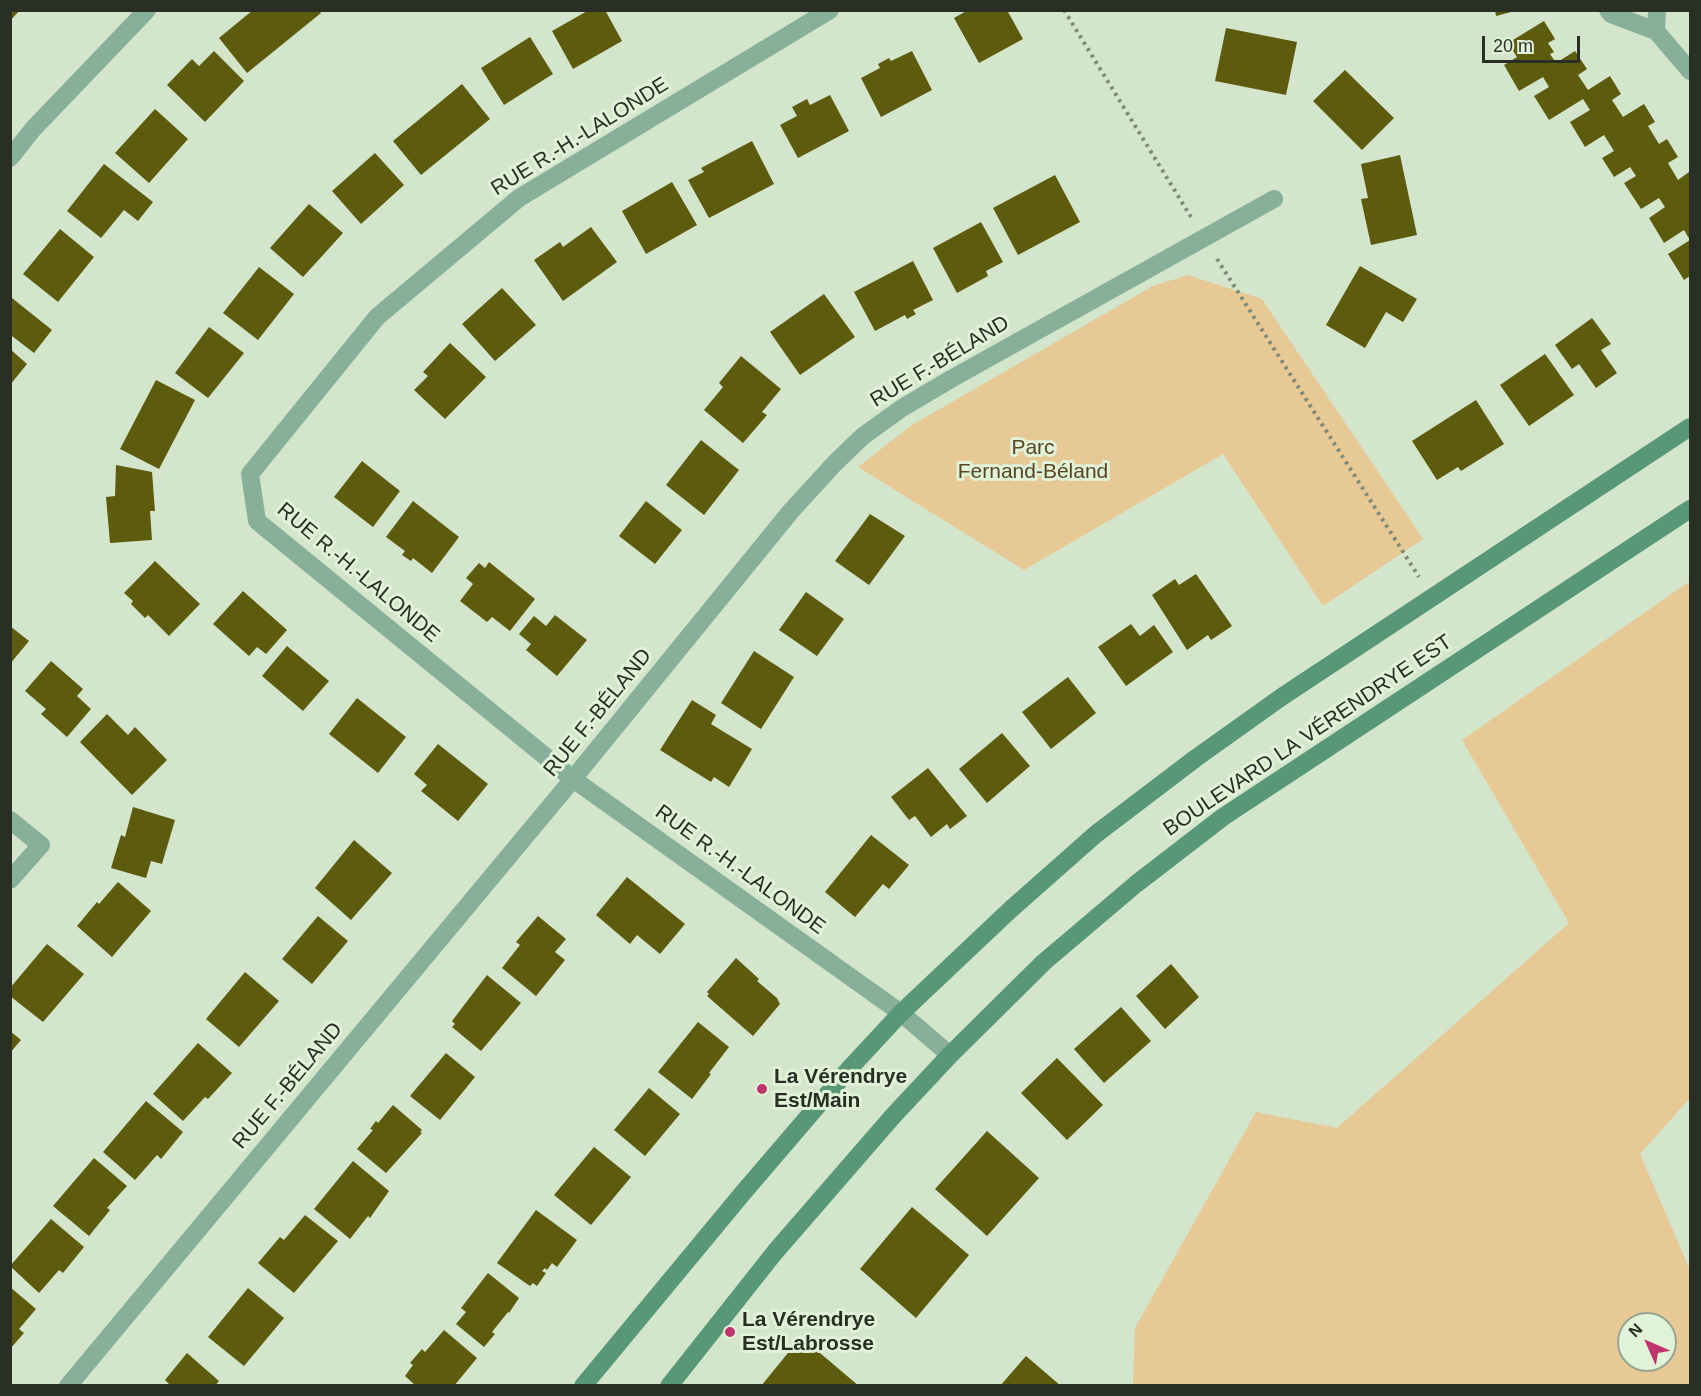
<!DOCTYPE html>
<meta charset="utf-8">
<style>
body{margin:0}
#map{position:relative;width:1701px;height:1396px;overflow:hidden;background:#d3e5cb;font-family:Arial,sans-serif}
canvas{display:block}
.frame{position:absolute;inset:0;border:12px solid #292f25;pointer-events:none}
.north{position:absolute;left:1617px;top:1312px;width:60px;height:60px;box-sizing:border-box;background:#e0f2d8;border:2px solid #97a490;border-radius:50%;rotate:315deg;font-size:16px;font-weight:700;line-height:24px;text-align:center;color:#292f25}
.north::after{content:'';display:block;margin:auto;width:21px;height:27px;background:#bf346c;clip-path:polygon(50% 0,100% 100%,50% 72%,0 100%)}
.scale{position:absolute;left:1482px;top:36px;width:98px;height:27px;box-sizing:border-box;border:3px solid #292f25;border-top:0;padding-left:8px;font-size:18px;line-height:21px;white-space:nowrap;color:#292f25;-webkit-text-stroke:4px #e0f2d8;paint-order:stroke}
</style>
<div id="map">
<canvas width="1701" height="1396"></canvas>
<div class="frame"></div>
<div class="north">N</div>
<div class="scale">20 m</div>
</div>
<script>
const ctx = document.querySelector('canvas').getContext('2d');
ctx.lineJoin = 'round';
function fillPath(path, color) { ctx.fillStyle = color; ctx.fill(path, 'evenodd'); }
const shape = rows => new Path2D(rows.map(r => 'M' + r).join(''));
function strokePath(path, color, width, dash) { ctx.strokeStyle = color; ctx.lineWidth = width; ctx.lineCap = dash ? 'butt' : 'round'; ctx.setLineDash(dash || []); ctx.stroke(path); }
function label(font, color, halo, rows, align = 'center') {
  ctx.font = font + ' Arial,sans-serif'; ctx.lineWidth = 6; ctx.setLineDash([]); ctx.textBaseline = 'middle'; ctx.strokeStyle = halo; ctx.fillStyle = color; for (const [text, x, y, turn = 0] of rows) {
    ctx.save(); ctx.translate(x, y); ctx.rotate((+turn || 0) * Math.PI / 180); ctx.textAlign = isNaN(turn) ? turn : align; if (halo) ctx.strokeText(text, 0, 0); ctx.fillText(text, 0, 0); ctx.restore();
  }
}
fillPath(shape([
 [1188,275,1262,299,1423,539,1323,606,1223,454,1024,570,858,467,912,425,1153,286],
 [1690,581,1690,1098,1640,1154,1690,1270,1690,1385,1133,1385,1135,1328,1256,1112,1337,1128,1569,923,1462,740],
 [1629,1324,1665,1324,1665,1360,1629,1360]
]), '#e6c995');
fillPath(shape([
 [10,10,20,10,10,21],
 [253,10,318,10,321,13,247,73,219,38],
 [589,10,605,10,622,41,573,69,552,31],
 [968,10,1007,10,1023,39,979,63,954,18],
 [1495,10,1515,10,1515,11,1496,16],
 [1544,21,1555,39,1548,43,1554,52,1550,54,1556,63,1575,51,1587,69,1578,75,1588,90,1610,76,1621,94,1612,100,1623,117,1644,104,1655,122,1648,126,1659,144,1667,139,1678,157,1668,163,1678,180,1689,172,1690,174,1690,276,1684,280,1668,254,1690,240,1684,230,1664,243,1649,218,1665,207,1659,198,1641,209,1624,183,1636,176,1630,167,1614,177,1602,158,1614,151,1604,135,1585,147,1570,122,1590,110,1583,99,1549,120,1534,96,1549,87,1543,77,1519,91,1504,65,1517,57,1508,43],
 [1226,28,1297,42,1286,95,1215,81],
 [530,37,553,74,504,105,481,68],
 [214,51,244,81,205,122,167,85,192,59,199,66],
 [912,51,932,90,881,117,861,78,880,68,878,64,889,58,891,61],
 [1345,70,1394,118,1362,150,1313,101],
 [462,84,490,119,421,175,393,141],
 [830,95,849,131,798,158,780,125,797,116,792,107,807,99,810,105],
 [155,109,188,139,149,183,115,153],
 [752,141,774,184,709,218,688,180,704,172,701,168],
 [375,153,404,185,361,224,332,191],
 [1400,155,1417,235,1371,245,1361,199,1368,198,1361,164],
 [104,164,153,202,138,221,124,210,101,238,67,211],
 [1055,175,1080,222,1018,255,993,208],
 [672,182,697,225,646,254,622,211],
 [309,204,343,233,303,277,270,248],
 [981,222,1003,262,986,271,988,276,957,293,933,248],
 [591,227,617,262,563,301,534,260,560,242,563,247],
 [60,229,94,257,58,302,23,274],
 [913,261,933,300,913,310,916,314,907,319,905,315,875,331,854,292],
 [1360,266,1417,299,1403,322,1386,312,1365,348,1326,325],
 [259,267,294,294,258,340,223,313],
 [502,288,536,325,495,361,462,324],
 [824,294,855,337,800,375,770,332],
 [12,298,52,330,34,353,12,336,10,338,10,301],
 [1592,318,1611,344,1601,350,1617,373,1596,388,1579,364,1572,369,1555,345],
 [209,327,244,353,208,398,175,373],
 [450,343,486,377,445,419,414,390,428,376,423,372],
 [10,349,27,364,10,385],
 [1545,354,1574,395,1529,426,1500,385],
 [741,356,781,389,762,412,767,415,743,443,704,410,723,387,719,383],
 [156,380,195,400,159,469,120,449],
 [1476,400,1504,444,1461,471,1458,467,1437,480,1412,441],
 [701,440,739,470,704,515,666,485],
 [362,461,400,491,373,527,334,497],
 [116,465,152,472,155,511,150,511,152,540,110,543,106,497,115,496],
 [413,501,459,537,432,573,413,558,411,561,402,555,405,551,386,537],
 [646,501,682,530,655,564,619,536],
 [870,514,905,536,869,585,835,561],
 [155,561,200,604,169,636,148,615,145,618,131,604,133,601,124,593],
 [489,562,535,599,510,631,492,617,487,622,460,601,473,584,466,578,479,563,485,568],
 [1196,574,1232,626,1211,640,1208,635,1187,650,1152,595,1175,579,1179,585],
 [243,591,287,630,266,654,257,647,249,656,213,624],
 [806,592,844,619,817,656,779,630],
 [555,615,587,640,557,676,526,650,531,644,519,634,534,616,546,626],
 [1131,624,1140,636,1154,625,1173,652,1126,686,1098,647],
 [10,626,29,641,10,664],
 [287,646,329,681,303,711,262,676],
 [754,651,794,677,761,729,721,703],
 [51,661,83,689,77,696,91,709,67,737,41,714,46,709,25,691],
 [1068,677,1096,713,1051,749,1022,712],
 [357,698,406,737,378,773,329,734],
 [692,700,716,715,711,724,752,749,729,787,714,777,711,782,660,750],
 [107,714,128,735,135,727,167,760,132,795,80,742],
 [1002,733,1030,766,987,803,959,769],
 [438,744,488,784,458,821,421,791,427,785,414,774],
 [928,768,967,816,950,829,947,824,931,837,915,816,909,820,891,797],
 [133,807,175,820,162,864,151,861,146,878,111,868,121,835,125,837],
 [871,835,909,865,889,889,883,884,855,917,825,892],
 [354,840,392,873,351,920,315,888],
 [627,877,685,924,660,954,637,935,630,944,596,915],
 [118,882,151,911,112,957,77,926,97,902,99,904],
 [318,916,348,941,312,984,282,959],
 [538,916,566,939,555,952,565,960,536,996,502,968,520,945,516,942],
 [47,944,84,974,43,1022,10,996,10,988],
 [736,958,759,979,757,981,777,998,780,1004,753,1036,707,996,709,994,707,992],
 [1171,964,1199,997,1165,1029,1136,996],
 [245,972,279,1001,239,1047,206,1019],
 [487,975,521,1003,481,1051,452,1027,455,1024,452,1021],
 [1121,1007,1151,1041,1104,1083,1074,1049],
 [698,1022,729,1047,709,1073,711,1074,692,1099,658,1072],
 [10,1031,21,1040,10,1053],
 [198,1043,232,1073,208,1099,205,1097,183,1121,153,1094],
 [446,1053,475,1077,440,1120,410,1096],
 [1057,1058,1103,1105,1067,1140,1021,1093],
 [649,1088,680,1114,645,1156,614,1130],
 [146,1101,183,1132,161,1159,157,1155,135,1180,103,1152],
 [393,1105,422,1130,420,1132,422,1133,386,1173,357,1149,373,1130,370,1129,376,1121,378,1123],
 [987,1131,1039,1178,987,1236,935,1189],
 [594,1147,631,1177,591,1225,554,1195],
 [94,1158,127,1186,107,1208,110,1210,89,1236,53,1206],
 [353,1161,389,1191,370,1218,368,1216,350,1239,314,1209],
 [912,1207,969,1255,916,1318,860,1269],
 [536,1210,577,1240,557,1267,552,1263,547,1270,545,1268,542,1271,546,1273,537,1286,533,1283,530,1286,497,1263],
 [305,1215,338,1241,294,1293,258,1263,280,1237,284,1240],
 [51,1219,84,1247,63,1273,59,1270,39,1293,10,1266],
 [488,1273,519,1298,509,1313,508,1312,492,1332,495,1334,484,1347,456,1324,466,1312,461,1308],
 [10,1287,36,1309,19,1329,24,1333,10,1349],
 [248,1288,284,1318,244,1366,208,1337],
 [444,1330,477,1358,454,1386,416,1386,405,1376,413,1365,410,1363,422,1349,425,1352],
 [801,1337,859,1386,761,1386],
 [187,1353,219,1381,215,1386,168,1386,169,1384,165,1380],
 [1026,1356,1061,1386,1000,1386]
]), '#5d5b0d');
strokePath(shape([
 [1064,10,1191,217],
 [1217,259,1419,577]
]), '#7e8a78', 4, [3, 4.5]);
strokePath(shape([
 [830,10,519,198,377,317,250,474,257,521,573,779,901,1013,950,1055],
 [1608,10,1611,14,1656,31],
 [1657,10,1656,31,1690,71],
 [10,158,33,129,147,10],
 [10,820,41,845,10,880],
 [68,1386,573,779,791,511,835,463,863,436,902,408,951,379,1274,199]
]), '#87af9a', 18);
strokePath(shape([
 [583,1386,742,1194,849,1069,901,1013,1010,910,1096,834,1196,758,1283,696,1690,427],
 [669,1386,775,1252,893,1116,950,1055,1044,962,1136,884,1223,817,1690,509]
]), '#599779', 18);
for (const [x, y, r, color] of [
 [762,1089,6,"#bf346c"],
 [730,1332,6,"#bf346c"]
]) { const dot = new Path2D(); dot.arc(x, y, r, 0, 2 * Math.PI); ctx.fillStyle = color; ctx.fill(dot); strokePath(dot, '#e0f2d8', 2); }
label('21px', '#292f25', '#e0f2d8', [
 ["RUE R.-H.-LALONDE",580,137,-32],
 ["RUE F.-BÉLAND",940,362,-31],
 ["RUE R.-H.-LALONDE",358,573,40],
 ["RUE F.-BÉLAND",598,713,-51],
 ["BOULEVARD LA VÉRENDRYE EST",1308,736,-34],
 ["RUE R.-H.-LALONDE",740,870,36],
 ["RUE F.-BÉLAND",288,1086,-50]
]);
label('21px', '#594521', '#e0f2d8', [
 ["Parc",1033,448],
 ["Fernand-Béland",1033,472]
]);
label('bold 21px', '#292f25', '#e0f2d8', [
 ["La Vérendrye",774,1077],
 ["Est/Main",774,1101],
 ["La Vérendrye",742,1320],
 ["Est/Labrosse",742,1344]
], 'left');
</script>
